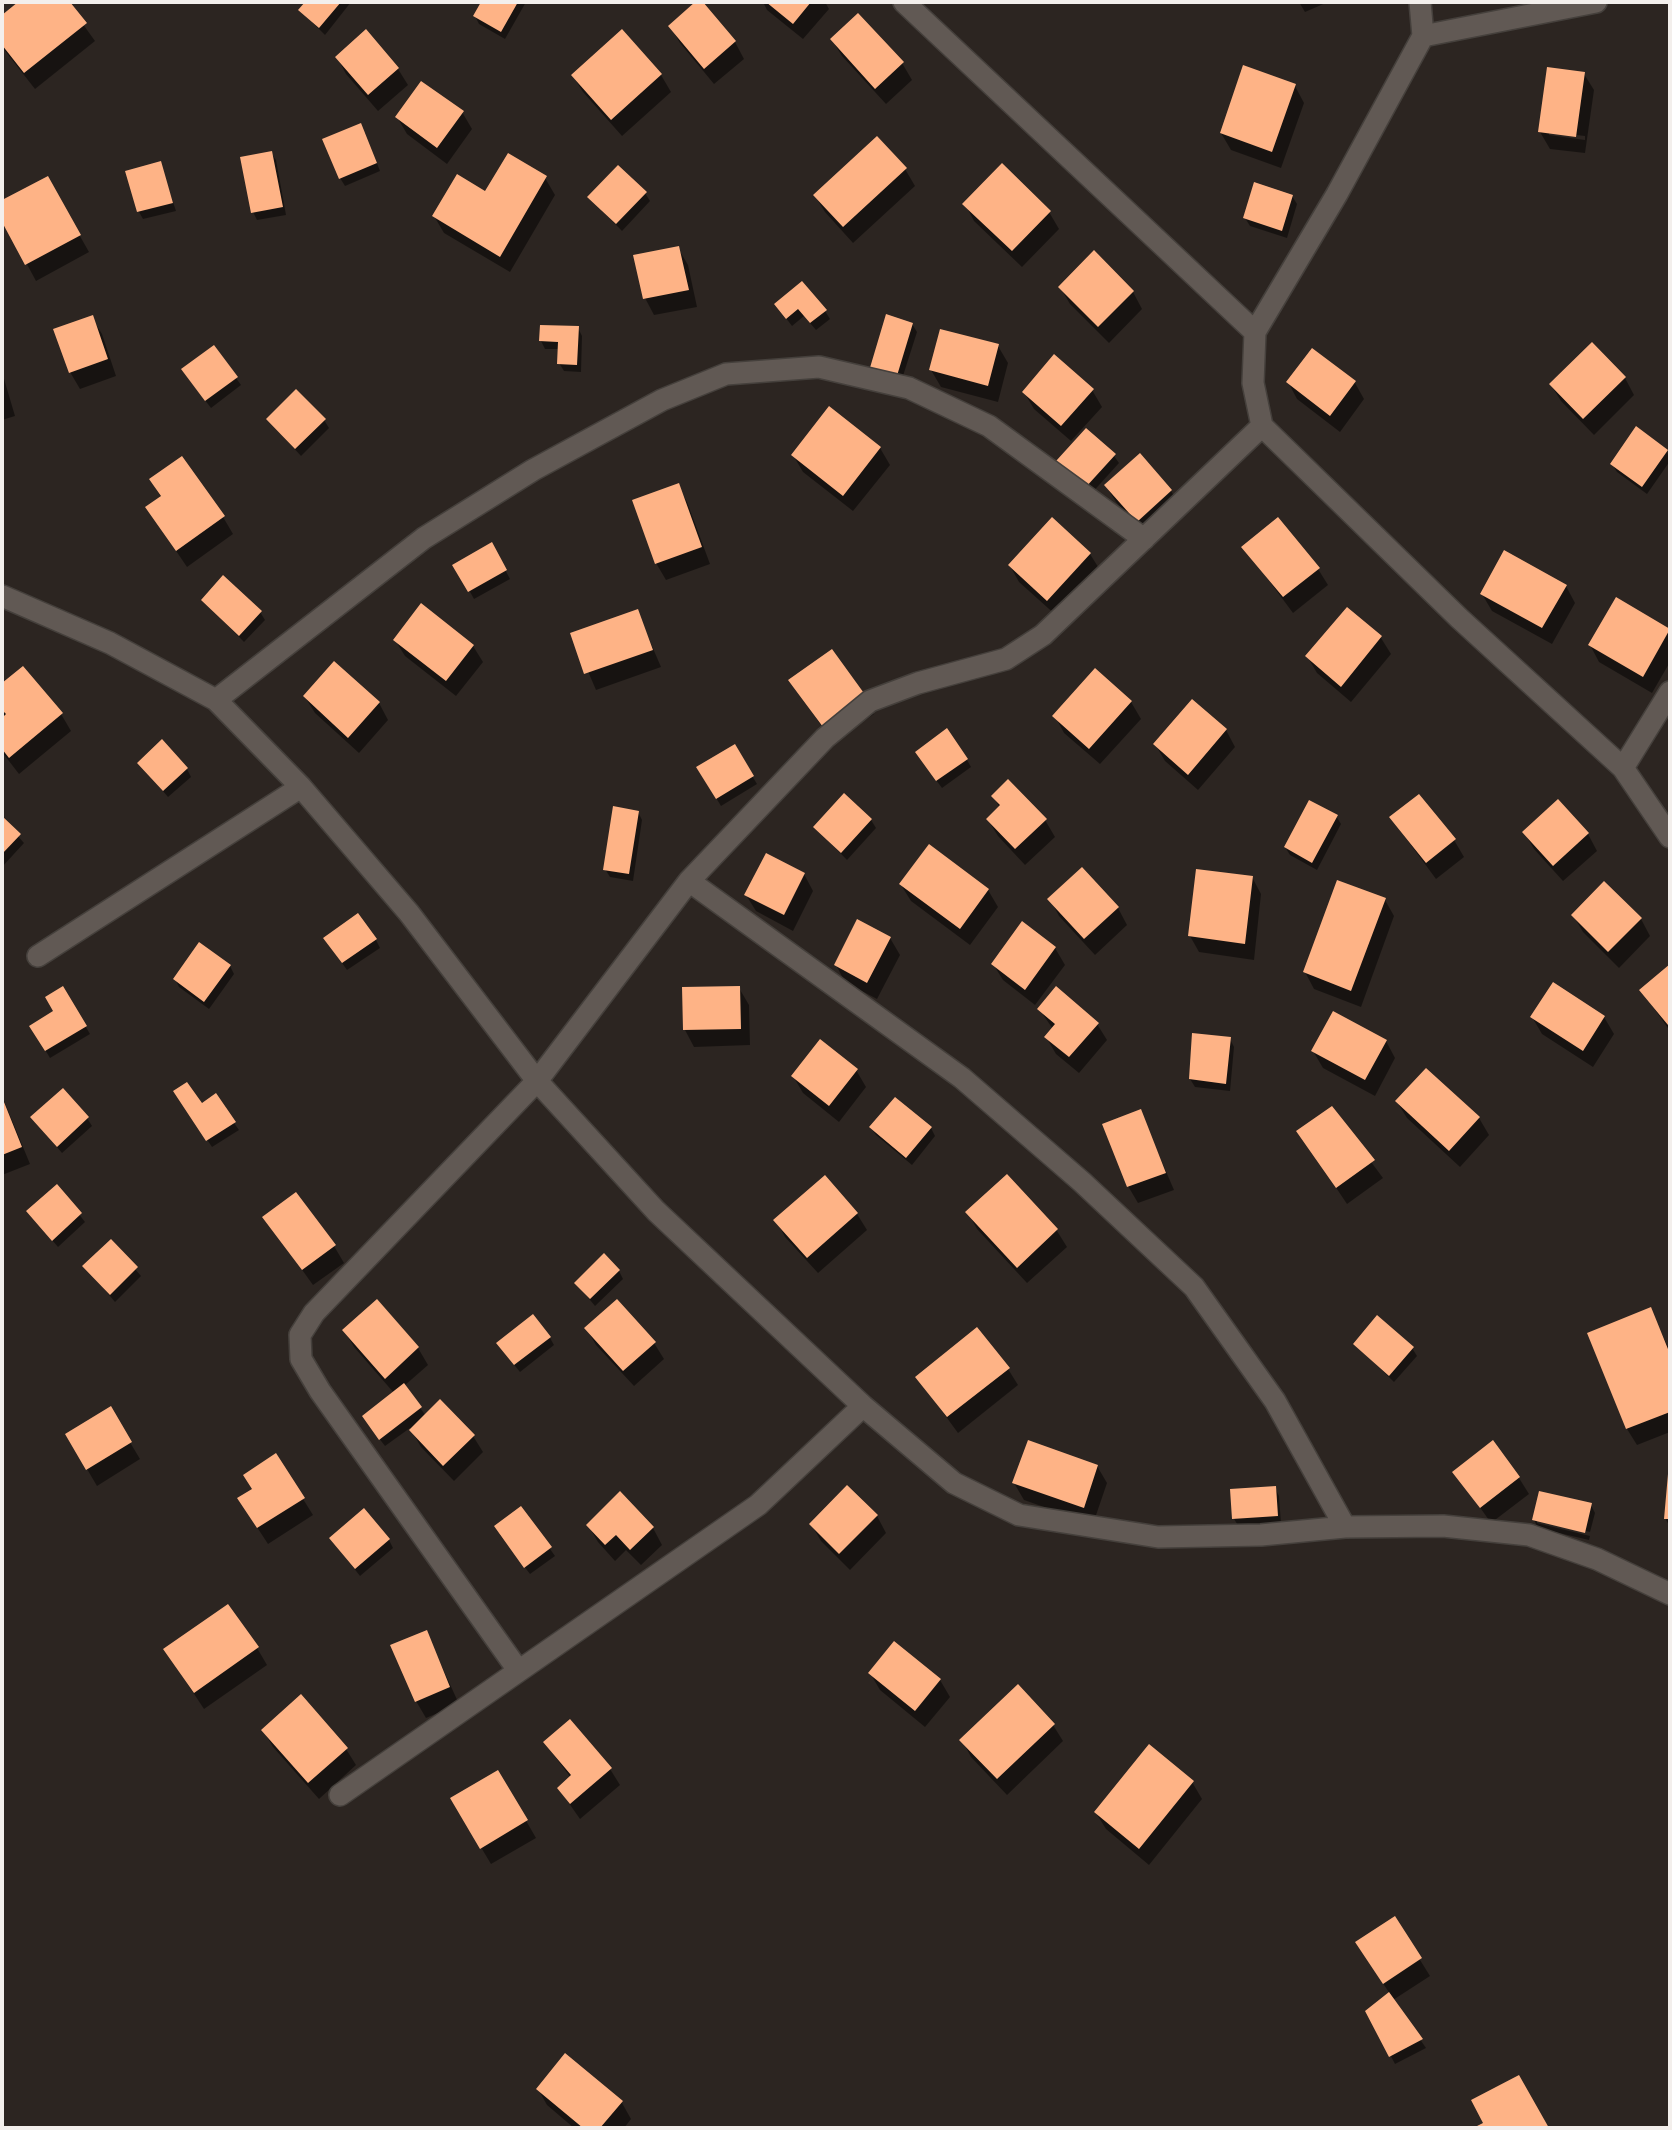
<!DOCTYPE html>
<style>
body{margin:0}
#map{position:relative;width:1672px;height:2130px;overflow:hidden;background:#2c2521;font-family:Lora,serif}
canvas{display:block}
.frame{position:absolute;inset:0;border:4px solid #f3efec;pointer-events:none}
</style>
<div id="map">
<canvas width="1672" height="2130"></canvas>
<div class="frame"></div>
</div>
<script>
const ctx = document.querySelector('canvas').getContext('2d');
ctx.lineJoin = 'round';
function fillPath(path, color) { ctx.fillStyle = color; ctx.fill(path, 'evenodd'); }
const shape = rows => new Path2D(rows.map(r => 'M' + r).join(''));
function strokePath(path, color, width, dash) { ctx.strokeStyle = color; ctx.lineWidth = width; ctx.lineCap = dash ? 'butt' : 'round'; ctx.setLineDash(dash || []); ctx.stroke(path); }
fillPath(shape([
 [21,2,67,2,95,41,35,89,2,47,2,17],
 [307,2,351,2,325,35,300,10],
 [483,2,526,2,505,39,479,24,475,16],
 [698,2,735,42,744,59,714,84,680,43,670,26],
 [763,2,825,2,829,9,803,39,767,10],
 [1299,2,1328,2,1305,12],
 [622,32,661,75,671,92,622,136,583,92,573,76],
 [832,40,902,63,912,80,886,104,842,56],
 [337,57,398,69,408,85,378,111,346,74],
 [1584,74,1594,90,1585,153,1550,149,1540,132],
 [1549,132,1585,136,1585,140,1549,135],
 [1295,86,1304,103,1281,168,1231,150,1221,133],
 [462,112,472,129,447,164,407,134,397,117],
 [365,133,380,171,345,186,340,178],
 [271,153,276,160,286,215,257,220,253,212],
 [160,163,176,211,143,219,139,212],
 [905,169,915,186,853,243,825,212,815,196],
 [47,178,89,252,36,281,2,218,2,202],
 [545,178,555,195,510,272,444,233,434,216,486,194],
 [645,193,650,201,622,231,589,197],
 [1292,196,1297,204,1287,238,1250,226,1245,218],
 [965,204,1049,212,1059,229,1022,267,974,221],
 [678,248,688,265,697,307,654,315,645,298],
 [1060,287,1133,292,1142,309,1109,343,1070,304],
 [776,305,825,311,830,319,816,330,804,316,792,326],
 [92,318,102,334,116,376,80,389,70,372],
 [912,324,917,332,902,379,876,378],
 [578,328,582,336,581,372,564,371,559,363,560,349,545,349,541,341],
 [998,346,1008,363,998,402,941,387,931,370],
 [2,372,15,416,2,420],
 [188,378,236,378,241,385,211,408],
 [1625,378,1634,395,1594,435,1561,401,1551,385],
 [1288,382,1355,383,1364,399,1340,432,1297,399],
 [1092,390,1102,407,1071,441,1034,409,1024,392],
 [268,420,324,420,329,428,301,456],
 [880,448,890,465,853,511,803,472,793,455],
 [1667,451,1670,461,1647,494,1617,472,1612,464],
 [1114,456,1119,463,1090,495,1058,462],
 [151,480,223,517,233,534,187,567,147,508,161,497],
 [678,485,687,502,710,564,666,580,656,563],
 [1106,486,1171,491,1181,507,1147,537,1116,502],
 [492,545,510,579,474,599,455,565],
 [1244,547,1318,569,1328,585,1293,613],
 [1090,554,1100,570,1058,617,1019,582,1010,566],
 [1566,586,1575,603,1552,644,1492,611,1482,594],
 [1616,599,1670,632,1670,662,1652,693,1599,662,1590,645],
 [203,600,260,612,265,620,244,642],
 [1347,609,1381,638,1391,654,1351,702,1317,673,1307,656],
 [637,611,661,667,596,690,572,634],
 [395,640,473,646,483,662,456,696,405,656],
 [22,668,61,714,71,731,19,774,2,752,2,720,5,717,2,713,2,685],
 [791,681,864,697,874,714,833,743],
 [305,697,379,703,388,720,359,753,315,713],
 [1131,702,1141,719,1100,764,1064,733,1055,716],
 [1226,730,1235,747,1198,790,1165,761,1155,744],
 [734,746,757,784,721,806,698,768],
 [921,760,967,760,971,767,942,788],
 [139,763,187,769,191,777,168,797],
 [993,796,1045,820,1055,837,1025,865,998,836,988,820,1000,808],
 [1558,802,1588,834,1597,851,1563,881,1534,849,1524,832],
 [638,812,642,820,633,881,610,877,605,869],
 [1336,816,1341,824,1317,870,1290,855,1285,847],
 [2,818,24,843,2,867],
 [1391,818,1454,840,1464,857,1436,879],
 [871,820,876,828,847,860,815,827],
 [804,874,813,891,793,931,756,911,746,895],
 [1252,877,1261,894,1254,960,1199,952,1190,936],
 [901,885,988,890,998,907,970,945,911,901],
 [1050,899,1118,908,1127,925,1095,955,1059,916],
 [1385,900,1394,916,1361,1007,1314,989,1305,972],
 [1573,915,1641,919,1650,936,1619,968,1583,932],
 [1022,923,1055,948,1065,965,1035,1005,1003,980,993,964],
 [890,938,900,955,877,999,845,982,836,965],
 [376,940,380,948,347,970,330,946],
 [230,966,234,974,209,1009,179,987,175,979],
 [1670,966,1670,1031,1641,990],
 [63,988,90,1034,50,1058,31,1026,55,1012],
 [739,988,749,1005,750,1045,694,1047,685,1030],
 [1039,1009,1097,1024,1107,1040,1079,1073,1056,1054,1046,1037,1053,1029],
 [1532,1017,1604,1017,1614,1034,1593,1067,1542,1034],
 [1230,1039,1234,1047,1230,1091,1195,1087,1190,1079],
 [1386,1041,1395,1058,1375,1096,1323,1068,1313,1051],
 [856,1070,866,1087,839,1122,803,1093,793,1076],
 [1426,1070,1479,1118,1489,1135,1460,1167,1407,1118,1397,1102],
 [2,1096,30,1164,2,1175],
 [180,1099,202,1105,234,1123,239,1130,212,1147],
 [1331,1108,1383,1178,1347,1204,1298,1131],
 [1140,1111,1174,1190,1138,1203,1128,1186],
 [32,1118,87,1118,92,1126,62,1153],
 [871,1128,931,1128,935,1136,912,1165,876,1135],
 [1007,1177,1057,1231,1067,1247,1027,1283,977,1229,968,1213],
 [57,1186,85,1222,58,1247,28,1212],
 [857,1214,867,1230,818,1273,785,1237,776,1220],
 [264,1217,334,1246,344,1263,313,1285],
 [111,1241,141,1276,115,1302,85,1266],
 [619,1271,623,1279,595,1306,576,1283],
 [376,1301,418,1348,428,1365,404,1386,426,1416,473,1436,483,1452,454,1481,421,1447,410,1428,385,1446,368,1424,394,1393,354,1347,344,1330],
 [1650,1309,1670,1351,1670,1432,1637,1445,1627,1429],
 [586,1328,654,1343,664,1359,634,1386,596,1345],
 [550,1338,554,1345,520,1372,503,1351],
 [1355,1344,1412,1348,1417,1356,1394,1382],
 [1008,1369,1018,1385,958,1433,917,1377],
 [110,1409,140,1459,97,1486,67,1435],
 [1097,1466,1107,1483,1093,1524,1024,1500,1014,1483],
 [1455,1472,1519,1478,1529,1494,1491,1523],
 [1670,1474,1670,1527,1665,1518],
 [1275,1488,1279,1496,1281,1524,1239,1527,1234,1519],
 [303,1499,313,1515,268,1544,249,1515],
 [1591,1505,1595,1513,1590,1532,1537,1520,1537,1523,1590,1536,1589,1540,1538,1528,1534,1520],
 [521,1508,555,1556,530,1574,500,1535],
 [877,1516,886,1533,850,1570,821,1541,811,1524],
 [588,1525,653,1528,662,1545,641,1565,626,1550,615,1561,598,1542],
 [331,1539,389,1540,393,1548,360,1576],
 [426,1632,459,1704,426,1718,416,1701],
 [257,1648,267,1665,204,1709,165,1650],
 [870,1673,940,1680,950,1697,925,1727,880,1690],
 [1053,1725,1063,1741,1007,1795,971,1757,962,1740],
 [263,1730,346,1749,356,1765,319,1799,273,1747],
 [545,1743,610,1769,620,1785,580,1819,559,1789,571,1778],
 [498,1772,536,1838,491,1864,452,1799],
 [1192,1782,1202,1799,1149,1865,1106,1829,1096,1813],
 [1394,1918,1430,1976,1393,2000,1426,2048,1395,2064,1367,2011,1390,1994,1367,1959],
 [566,2055,622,2103,631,2119,624,2128,574,2128,547,2105,538,2089]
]), '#0007');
fillPath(shape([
 [18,2,70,2,87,23,24,73,2,45,2,15],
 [305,2,341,2,319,28,298,10],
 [481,2,518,2,501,32,473,16],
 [695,2,703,2,736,41,704,69,668,26],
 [766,2,811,2,793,24],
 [858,13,904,62,875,89,830,39],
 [366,29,399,68,368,95,335,57],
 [622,29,662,74,611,120,571,75],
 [1243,65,1296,84,1272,152,1220,133],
 [1547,67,1585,72,1576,137,1538,132],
 [421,81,464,111,437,148,395,117],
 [361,123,377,163,339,179,322,139],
 [877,136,907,168,843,227,813,195],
 [272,151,283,207,251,213,240,157],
 [508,153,547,176,500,257,432,216,457,174,485,191],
 [161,161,173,203,137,212,125,171],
 [1002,163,1051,211,1012,251,962,204],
 [618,165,647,192,616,224,587,197],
 [48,176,81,235,25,265,2,222,2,200],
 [1254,182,1293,195,1282,231,1243,218],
 [679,246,689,290,643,299,633,255],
 [1094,250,1134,291,1098,327,1058,287],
 [802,281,827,310,810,323,798,309,786,319,774,304],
 [886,314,913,323,896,379,869,371],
 [93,315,108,359,69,373,53,329],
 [540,325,579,326,577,365,557,364,558,342,539,341],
 [940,329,999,344,988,386,929,370],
 [1592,342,1626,377,1583,419,1549,384],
 [214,345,238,377,205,401,181,369],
 [1312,348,1356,381,1330,416,1286,382],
 [1054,354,1094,389,1061,426,1022,392],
 [296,389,326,419,295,449,266,419],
 [829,406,881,447,843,496,791,455],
 [1636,426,1668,450,1642,487,1610,464],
 [1086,428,1116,454,1085,488,1056,461],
 [1140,453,1172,490,1137,522,1104,485],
 [182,456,225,516,176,551,145,507,161,496,149,479],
 [679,483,702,547,655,564,632,500],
 [1052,517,1091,553,1047,601,1008,565],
 [1278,517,1320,568,1283,597,1241,547],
 [492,542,507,570,468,592,452,565],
 [1504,550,1567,585,1542,628,1480,594],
 [223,575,262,611,239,636,201,600],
 [1616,597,1670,629,1643,677,1588,645],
 [421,603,474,645,446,681,393,640],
 [1347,607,1382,636,1341,687,1305,656],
 [638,609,653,650,584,674,570,633],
 [832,649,866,696,823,727,788,680],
 [334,661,380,702,348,738,303,696],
 [23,666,63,713,9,758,2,749,2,718,6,714,2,710,2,683],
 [1095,668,1132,701,1089,749,1052,716],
 [1192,699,1227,729,1188,775,1153,744],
 [947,728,968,759,936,781,915,752],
 [162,739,188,768,163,791,137,763],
 [735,744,754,776,716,799,696,767],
 [1008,779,1047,819,1015,849,986,819,1000,805,991,796],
 [844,793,872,819,841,853,813,827],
 [1419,794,1456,839,1426,863,1389,817],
 [1558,799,1589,833,1553,866,1522,832],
 [1309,800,1338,815,1312,863,1284,847],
 [613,806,639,811,629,874,603,870],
 [2,816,21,834,2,854],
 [929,844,989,889,960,929,899,884],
 [766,853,805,873,784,915,744,895],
 [1082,867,1119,907,1084,939,1047,899],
 [1196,869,1253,876,1245,944,1188,936],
 [1337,880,1386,898,1351,991,1303,972],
 [1604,881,1642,918,1608,952,1571,915],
 [358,913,377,939,342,963,323,938],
 [857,919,891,937,867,983,834,965],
 [1022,921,1056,947,1025,990,991,964],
 [199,942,231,965,204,1002,173,979],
 [1670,964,1670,1024,1668,1025,1639,990],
 [1553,982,1605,1016,1583,1051,1530,1017],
 [63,986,87,1026,45,1051,29,1026,53,1011,45,997],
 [740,986,741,1029,683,1030,682,987],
 [1056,986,1099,1023,1069,1057,1044,1037,1055,1024,1037,1009],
 [1333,1011,1387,1040,1365,1080,1311,1051],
 [1192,1033,1231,1037,1226,1084,1189,1079],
 [820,1039,858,1069,829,1106,791,1076],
 [1426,1068,1480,1117,1449,1151,1395,1101],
 [187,1082,202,1103,216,1093,236,1122,206,1141,173,1091],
 [63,1088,89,1117,57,1147,30,1117],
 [2,1097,22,1147,2,1155],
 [895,1097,932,1127,906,1158,869,1127],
 [1332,1106,1375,1160,1336,1188,1296,1131],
 [1141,1109,1166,1173,1127,1187,1102,1124],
 [1007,1174,1058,1229,1017,1268,965,1212],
 [825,1175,858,1213,807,1258,773,1220],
 [57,1184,82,1213,52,1241,26,1211],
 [296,1192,336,1245,302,1270,262,1217],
 [111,1239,138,1267,110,1295,82,1266],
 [604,1253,620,1270,590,1299,574,1283],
 [377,1299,419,1347,385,1379,342,1330],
 [617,1299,656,1342,623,1371,584,1328],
 [1651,1307,1670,1354,1670,1412,1626,1429,1587,1333],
 [533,1314,551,1337,514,1365,496,1343],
 [1377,1315,1414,1347,1389,1376,1353,1344],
 [977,1327,1010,1368,947,1417,915,1377],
 [404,1383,422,1407,379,1440,362,1416],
 [440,1399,475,1435,443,1466,409,1430],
 [111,1406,132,1442,86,1470,65,1434],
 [1028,1440,1098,1465,1084,1508,1012,1483],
 [1493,1440,1520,1477,1480,1508,1452,1472],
 [276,1453,305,1498,257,1528,237,1498,252,1489,243,1475],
 [1668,1474,1670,1474,1670,1519,1664,1519],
 [847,1485,878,1515,839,1554,809,1524],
 [1276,1486,1278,1516,1232,1519,1230,1489],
 [620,1491,654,1527,630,1550,616,1535,605,1545,586,1525],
 [1539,1491,1592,1503,1585,1533,1532,1520],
 [521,1506,552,1547,524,1568,494,1526],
 [364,1508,390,1539,355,1569,329,1538],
 [228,1604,259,1647,194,1693,163,1649],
 [427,1630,450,1687,415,1702,390,1645],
 [894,1641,941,1679,915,1711,868,1673],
 [1018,1684,1055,1724,997,1779,959,1740],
 [301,1694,348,1748,308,1783,261,1730],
 [570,1719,612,1768,570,1804,557,1788,571,1775,543,1742],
 [1149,1744,1194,1781,1139,1849,1094,1812],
 [498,1770,528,1820,480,1849,450,1798],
 [1395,1916,1422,1958,1383,1984,1355,1942],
 [1389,1992,1423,2039,1389,2057,1365,2011],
 [565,2053,623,2101,600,2128,583,2128,536,2089],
 [1519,2075,1549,2128,1473,2128,1483,2123,1471,2100]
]), '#feb386');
const street = shape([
 [904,2,1255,332,1253,383,1262,426,1459,618,1623,768,1670,837],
 [1423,36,1596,2],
 [1255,332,1337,194,1423,36,1420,2],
 [2,596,110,643,216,700,301,787,409,913,537,1081,656,1211,863,1406,954,1483,1019,1515,1158,1537,1261,1535,1345,1527,1443,1526,1529,1535,1597,1559,1670,1594],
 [216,700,424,538,533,470,662,400,726,374,819,367,909,388,989,426,1144,539],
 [1623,768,1670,692],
 [689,881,962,1078,1082,1182,1194,1287,1275,1401,1345,1527],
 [38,956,301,787],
 [518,1670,320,1391,301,1359,300,1335,314,1313,537,1081,689,881,825,738,870,701,918,683,1006,659,1043,635,1262,426],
 [340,1795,758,1505,863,1406]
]);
strokePath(street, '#45403c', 24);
strokePath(street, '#615954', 21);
</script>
